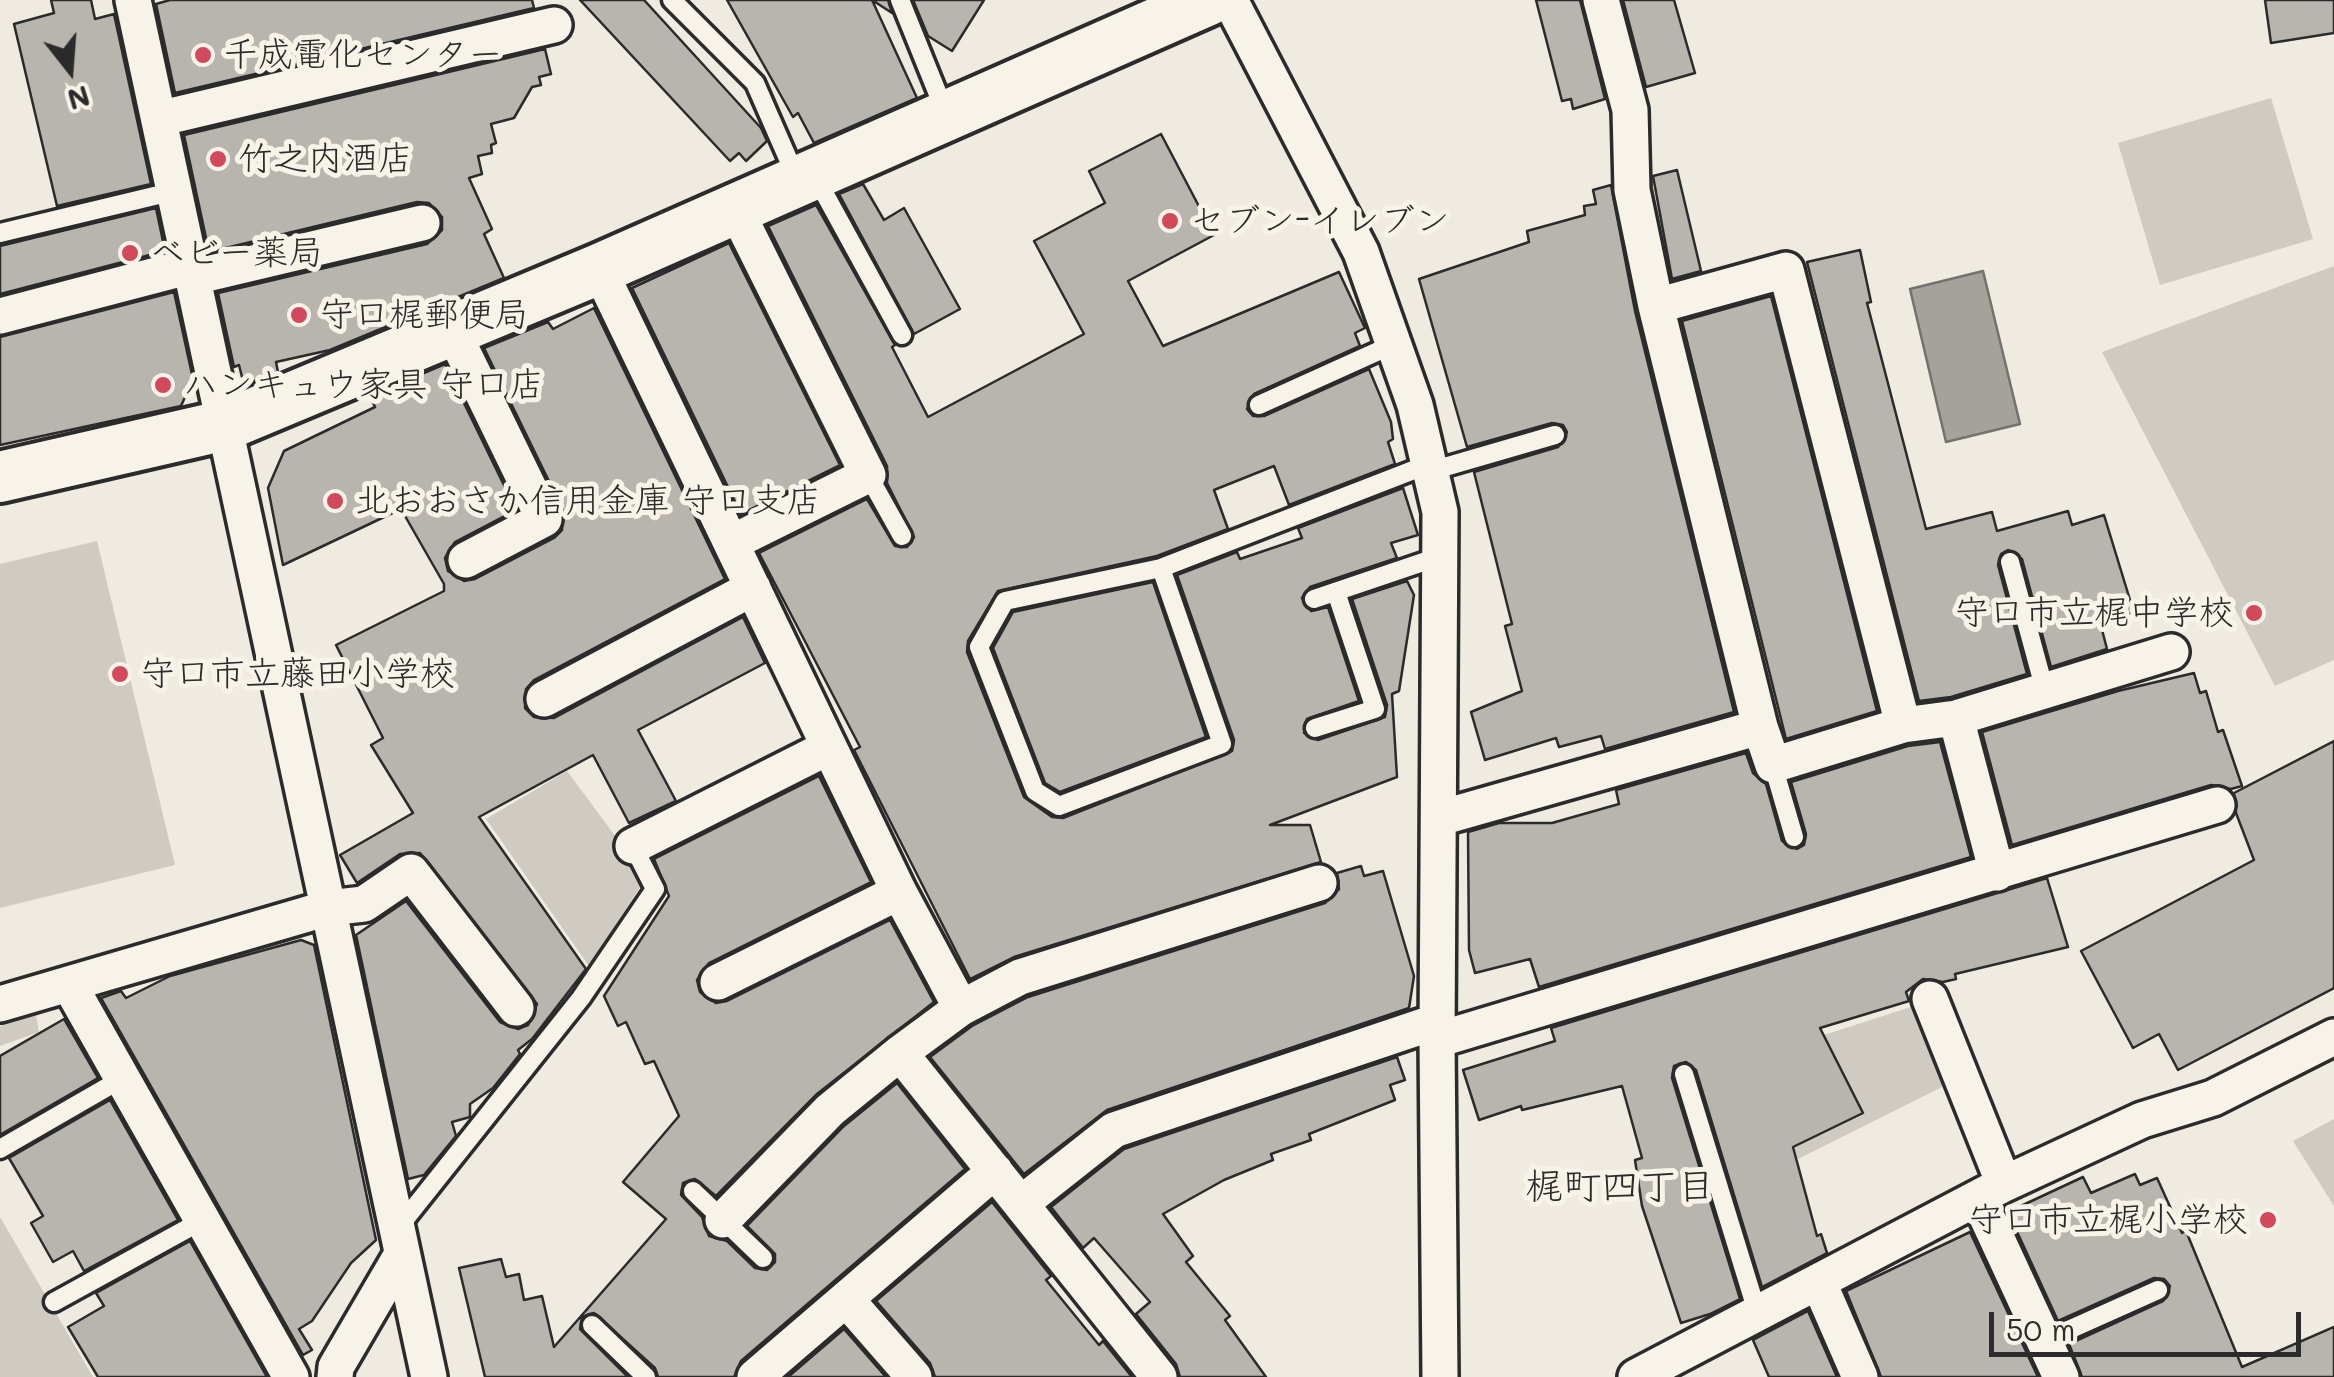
<!DOCTYPE html>
<meta charset="utf-8">
<style>
body{margin:0}
#map{position:relative;width:2334px;height:1377px;overflow:hidden;background:#efebe0;font-family:Mali,sans-serif}
canvas{display:block}
.north{position:absolute;left:20px;top:20px;width:100px;height:100px;-webkit-text-stroke:8px #f7f3e8;paint-order:stroke;rotate:163deg;font-size:28px;font-weight:700;line-height:40px;text-align:center;color:#2b2b2b}
.north::after{content:'';display:block;margin:auto;width:35px;height:45px;background:#2b2b2b;clip-path:polygon(50% 0,100% 100%,50% 72%,0 100%)}
.scale{position:absolute;left:1989px;top:1312px;width:312px;height:45px;box-sizing:border-box;border:5px solid #2b2b2b;border-top:0;padding-left:12px;font-size:30px;line-height:35px;white-space:nowrap;color:#2b2b2b;-webkit-text-stroke:8px #f7f3e8;paint-order:stroke}
</style>
<div id="map">
<canvas width="2334" height="1377"></canvas>
<div class="north">N</div>
<div class="scale">50 m</div>
</div>
<script>
const ctx = document.querySelector('canvas').getContext('2d');
ctx.lineJoin = 'round';
function fillPath(path, color) { ctx.fillStyle = color; ctx.fill(path, 'evenodd'); }
const shape = rows => new Path2D(rows.map(r => 'M' + r).join(''));
function strokePath(path, color, width, dash) { ctx.strokeStyle = color; ctx.lineWidth = width; ctx.lineCap = dash ? 'butt' : 'round'; ctx.setLineDash(dash || []); ctx.stroke(path); }
function label(font, color, halo, rows, align = 'center') {
  ctx.font = font + ' Mali,"Klee One",sans-serif'; ctx.lineWidth = 10; ctx.setLineDash([]); ctx.textBaseline = 'middle'; ctx.strokeStyle = halo; ctx.fillStyle = color; for (const [text, x, y, turn = 0] of rows) {
    ctx.save(); ctx.translate(x, y); ctx.rotate((+turn || 0) * Math.PI / 180); ctx.textAlign = isNaN(turn) ? turn : align; if (halo) ctx.strokeText(text, 0, 0); ctx.fillText(text, 0, 0); ctx.restore();
  }
}
fillPath(shape([
 [2271,98,2313,239,2160,285,2118,143],
 [2334,266,2334,660,2275,686,2102,352],
 [97,541,175,865,0,908,0,564],
 [567,771,616,837,642,884,589,966,486,819],
 [1914,1006,1944,1086,1798,1159,1765,1054],
 [36,1015,39,1032,0,1046,0,1026],
 [2334,1119,2334,1206,2293,1141],
 [0,1217,93,1377,0,1377]
]), '#cfcbc2');
const water = shape([
 [1983,271,2020,424,1946,442,1910,289,1983,271]
]);
fillPath(water, '#a4a29a');
strokePath(water, '#74726e', 2.5);
const building = shape([
 [51,0,91,0,95,19,114,14,151,184,57,206,14,24,54,13,51,0],
 [170,0,532,0,534,8,175,93,156,4,170,0],
 [580,0,644,0,761,128,767,141,746,161,739,153,730,161,580,0],
 [727,0,888,0,892,13,872,0,917,98,814,143,798,113,793,117,727,0],
 [913,0,984,0,952,51,928,36,913,0],
 [1536,0,1580,0,1605,99,1573,109,1571,99,1562,101,1536,0],
 [1623,0,1674,0,1695,73,1646,87,1623,0],
 [2265,0,2334,0,2334,33,2271,43,2265,0],
 [545,49,551,74,539,77,541,85,532,87,514,118,491,124,496,143,491,145,492,153,478,156,482,174,469,178,492,229,484,234,504,278,330,350,276,362,278,372,244,385,239,365,234,367,218,293,427,244,442,230,442,217,429,203,417,202,209,252,184,135,545,49],
 [1161,134,1214,235,1128,281,1163,346,1339,272,1365,328,1355,333,1360,346,1254,394,1247,409,1253,416,1264,416,1369,369,1391,422,1393,439,1388,442,1395,464,1289,505,1274,466,1214,490,1228,529,1157,556,998,591,968,641,967,652,1024,797,1052,817,1063,818,1232,751,1234,740,1177,575,1237,552,1240,559,1302,538,1298,528,1403,488,1418,535,1391,543,1397,558,1310,587,1302,598,1311,611,1328,607,1359,701,1307,719,1304,733,1318,740,1385,717,1387,705,1352,599,1407,581,1414,595,1399,691,1392,694,1397,777,1270,825,1310,825,1321,862,1014,957,970,979,854,750,860,747,759,553,867,499,895,546,907,547,914,537,887,483,887,466,768,226,816,205,895,345,892,347,928,417,1084,334,1034,241,1105,203,1089,171,1161,134],
 [1677,170,1701,271,1672,279,1653,176,1677,170],
 [863,184,884,220,904,208,960,309,914,334,839,194,863,184],
 [1611,185,1635,311,1734,712,1605,749,1601,736,1559,747,1556,738,1485,760,1471,712,1522,691,1505,626,1512,624,1474,472,1558,447,1567,432,1563,425,1552,423,1467,447,1419,279,1529,242,1527,231,1585,215,1584,206,1596,204,1593,190,1611,185],
 [156,208,165,251,0,294,0,246,156,208],
 [729,243,840,465,741,514,632,288,729,243],
 [1860,250,1871,302,1867,303,1926,529,1992,512,1997,531,2068,511,2072,525,2104,515,2134,613,2100,622,2107,649,2051,667,2022,559,2008,550,2001,554,1998,565,2027,674,1951,697,1919,701,1807,262,1860,250],
 [174,292,193,379,181,406,0,445,0,337,174,292],
 [1771,296,1877,711,1786,739,1682,321,1771,296],
 [594,308,725,579,534,680,526,689,525,708,534,717,554,718,743,617,765,663,638,730,676,801,629,823,593,755,479,817,586,969,532,1039,518,1050,520,1054,493,1088,470,1104,470,1117,452,1122,456,1136,424,1175,408,1179,356,935,406,901,500,1022,518,1029,528,1025,537,1004,420,853,400,854,357,883,340,855,413,813,371,745,383,738,336,645,444,591,444,584,401,509,283,565,268,488,284,451,375,407,370,396,445,364,516,510,455,542,445,558,448,571,464,581,475,579,554,538,562,530,563,510,484,348,548,322,553,329,594,308],
 [1153,582,1206,737,1060,792,1045,783,993,648,1013,612,1153,582],
 [2194,673,2200,693,2206,691,2218,732,2223,730,2242,786,2231,789,2211,785,2012,845,1982,732,2118,691,2194,673],
 [2334,741,2334,988,2178,1070,2159,1034,2133,1048,2081,951,2254,860,2236,813,2234,793,2334,741],
 [1940,742,1971,857,1539,987,1530,959,1475,973,1469,950,1468,832,1499,823,1552,823,1619,804,1616,790,1746,753,1753,773,1766,784,1782,841,1797,849,1804,845,1806,834,1791,782,1908,746,1940,742],
 [819,776,871,882,709,963,697,980,700,992,716,1003,727,1001,890,920,934,1002,817,1094,716,1196,695,1179,683,1183,681,1195,702,1217,709,1236,727,1241,755,1268,767,1270,775,1262,775,1254,747,1226,844,1126,897,1083,965,1169,741,1361,734,1377,658,1377,655,1368,594,1313,582,1317,580,1329,628,1377,485,1377,459,1268,501,1259,506,1277,519,1274,524,1300,542,1296,554,1347,666,1219,623,1182,679,1116,654,1061,645,1064,626,1022,618,1026,604,996,669,896,654,859,819,776],
 [1361,866,1364,876,1383,871,1414,976,1409,1008,1107,1110,1024,1174,930,1057,972,1026,1028,997,1325,903,1339,889,1337,873,1361,866],
 [2047,878,2068,947,1955,974,1956,979,1943,982,1923,979,1906,992,1909,1001,1820,1028,1863,1113,1793,1147,1817,1236,1821,1234,1827,1253,1762,1287,1696,1070,1686,1062,1674,1066,1672,1078,1740,1299,1710,1314,1681,1323,1642,1206,1635,1160,1642,1158,1622,1086,1522,1110,1521,1106,1479,1120,1463,1070,1555,1041,1551,1028,2047,878],
 [301,940,314,945,376,1240,351,1263,312,1321,299,1329,312,1350,303,1355,101,998,121,991,126,998,170,976,301,940],
 [64,1019,98,1078,0,1135,0,1056,64,1019],
 [1397,1057,1405,1080,1390,1085,1395,1100,1309,1134,1311,1140,1271,1154,1273,1160,1224,1180,1163,1214,1193,1256,1186,1262,1230,1316,1225,1320,1266,1377,1180,1377,1176,1364,1136,1314,1150,1302,1094,1238,1083,1248,1051,1207,1124,1149,1397,1057],
 [110,1100,178,1220,84,1271,73,1251,53,1262,31,1223,43,1216,9,1158,110,1100],
 [2135,1174,2140,1185,2157,1178,2182,1233,2186,1231,2242,1367,2334,1327,2334,1377,2082,1377,2069,1344,2163,1301,2170,1286,2164,1279,2154,1278,2058,1321,2008,1212,2083,1177,2091,1193,2135,1174],
 [992,1202,1051,1276,1046,1280,1099,1345,1103,1341,1132,1377,935,1377,930,1363,876,1301,992,1202],
 [1970,1232,2038,1377,1881,1377,1846,1291,1970,1232],
 [190,1241,267,1377,98,1377,68,1327,104,1306,96,1293,190,1241],
 [1808,1311,1837,1377,1769,1377,1753,1340,1808,1311],
 [844,1329,886,1377,788,1377,844,1329]
]);
fillPath(building, '#b8b5ae');
strokePath(building, '#2b2b2b', 2.5);
const lane = shape([
 [672,0,755,83,796,177],
 [900,0,946,114],
 [816,178,902,335],
 [0,233,175,191],
 [1259,405,1394,344],
 [1431,471,1555,435],
 [868,475,902,536],
 [2010,562,2045,691],
 [1161,568,1222,744,1059,806,1035,791,979,647,1005,601,1161,568,1429,464],
 [1314,599,1441,556],
 [1315,728,1375,709,1336,592],
 [1773,765,1794,837],
 [1684,1074,1758,1315],
 [0,1149,123,1078],
 [693,1191,763,1258],
 [398,1228,581,998,655,889,633,846],
 [54,1302,203,1220],
 [592,1325,646,1377],
 [2044,1341,2158,1290]
]);
const street = shape([
 [133,0,429,1377],
 [1230,0,1361,252,1415,405,1440,512,1437,1040,1440,1377],
 [162,118,554,25],
 [599,269,899,892,961,1008],
 [194,277,422,223],
 [1656,306,1786,270,1903,725],
 [0,316,191,266],
 [452,330,544,519,466,560],
 [731,543,868,475,735,208],
 [544,699,753,588],
 [1956,718,1997,873],
 [1760,727,1773,765,1903,725,1956,718,2171,652],
 [1440,818,1760,727,1656,306,1632,190,1630,110,1601,0],
 [633,846,829,747],
 [718,982,899,892],
 [69,984,291,1377],
 [1930,999,2004,1184],
 [0,1004,328,908,364,904,411,872,516,1008],
 [1437,1040,2217,805],
 [1979,1200,2061,1377],
 [1023,1202,1114,1130,1438,1021],
 [723,1220,830,1110,900,1053],
 [1819,1283,1860,1377],
 [846,1299,914,1377],
 [335,1377,336,1367,402,1254],
 [755,1377,995,1171],
 [1159,1377,900,1053,961,1008,1020,977,1319,883],
 [1636,1377,2004,1184,2142,1120,2213,1098,2334,1037]
]);
const secondary = shape([
 [0,477,226,425,599,269,1209,0]
]);
strokePath(lane, '#2b2b2b', 25);
strokePath(street, '#2b2b2b', 42);
strokePath(secondary, '#2b2b2b', 58);
strokePath(lane, '#f7f3e8', 18);
strokePath(street, '#f7f3e8', 35);
strokePath(secondary, '#f7f3e8', 50);
for (const [x, y, r, color] of [
 [203,55,10,"#d1495b"],
 [218,159,10,"#d1495b"],
 [1170,221,10,"#d1495b"],
 [130,253,10,"#d1495b"],
 [299,315,10,"#d1495b"],
 [163,385,10,"#d1495b"],
 [335,501,10,"#d1495b"],
 [2254,613,10,"#d1495b"],
 [120,674,10,"#d1495b"],
 [2268,1220,10,"#d1495b"]
]) { const dot = new Path2D(); dot.arc(x, y, r, 0, 2 * Math.PI); ctx.fillStyle = color; ctx.fill(dot); strokePath(dot, '#f7f3e8', 4); }
label('35px', '#2b2b2b', '#f7f3e8', [
 ["千成電化センター",223,55],
 ["竹之内酒店",238,159],
 ["セブン-イレブン",1190,221],
 ["ベビー薬局",150,253],
 ["守口梶郵便局",319,315],
 ["ハンキュウ家具 守口店",183,385],
 ["北おおさか信用金庫 守口支店",355,501],
 ["守口市立梶中学校",2234,613,"right"],
 ["守口市立藤田小学校",140,674],
 ["守口市立梶小学校",2248,1220,"right"]
], 'left');
label('38px', '#2b2b2b', '#f7f3e8', [
 ["梶町四丁目",1620,1187]
]);
</script>
